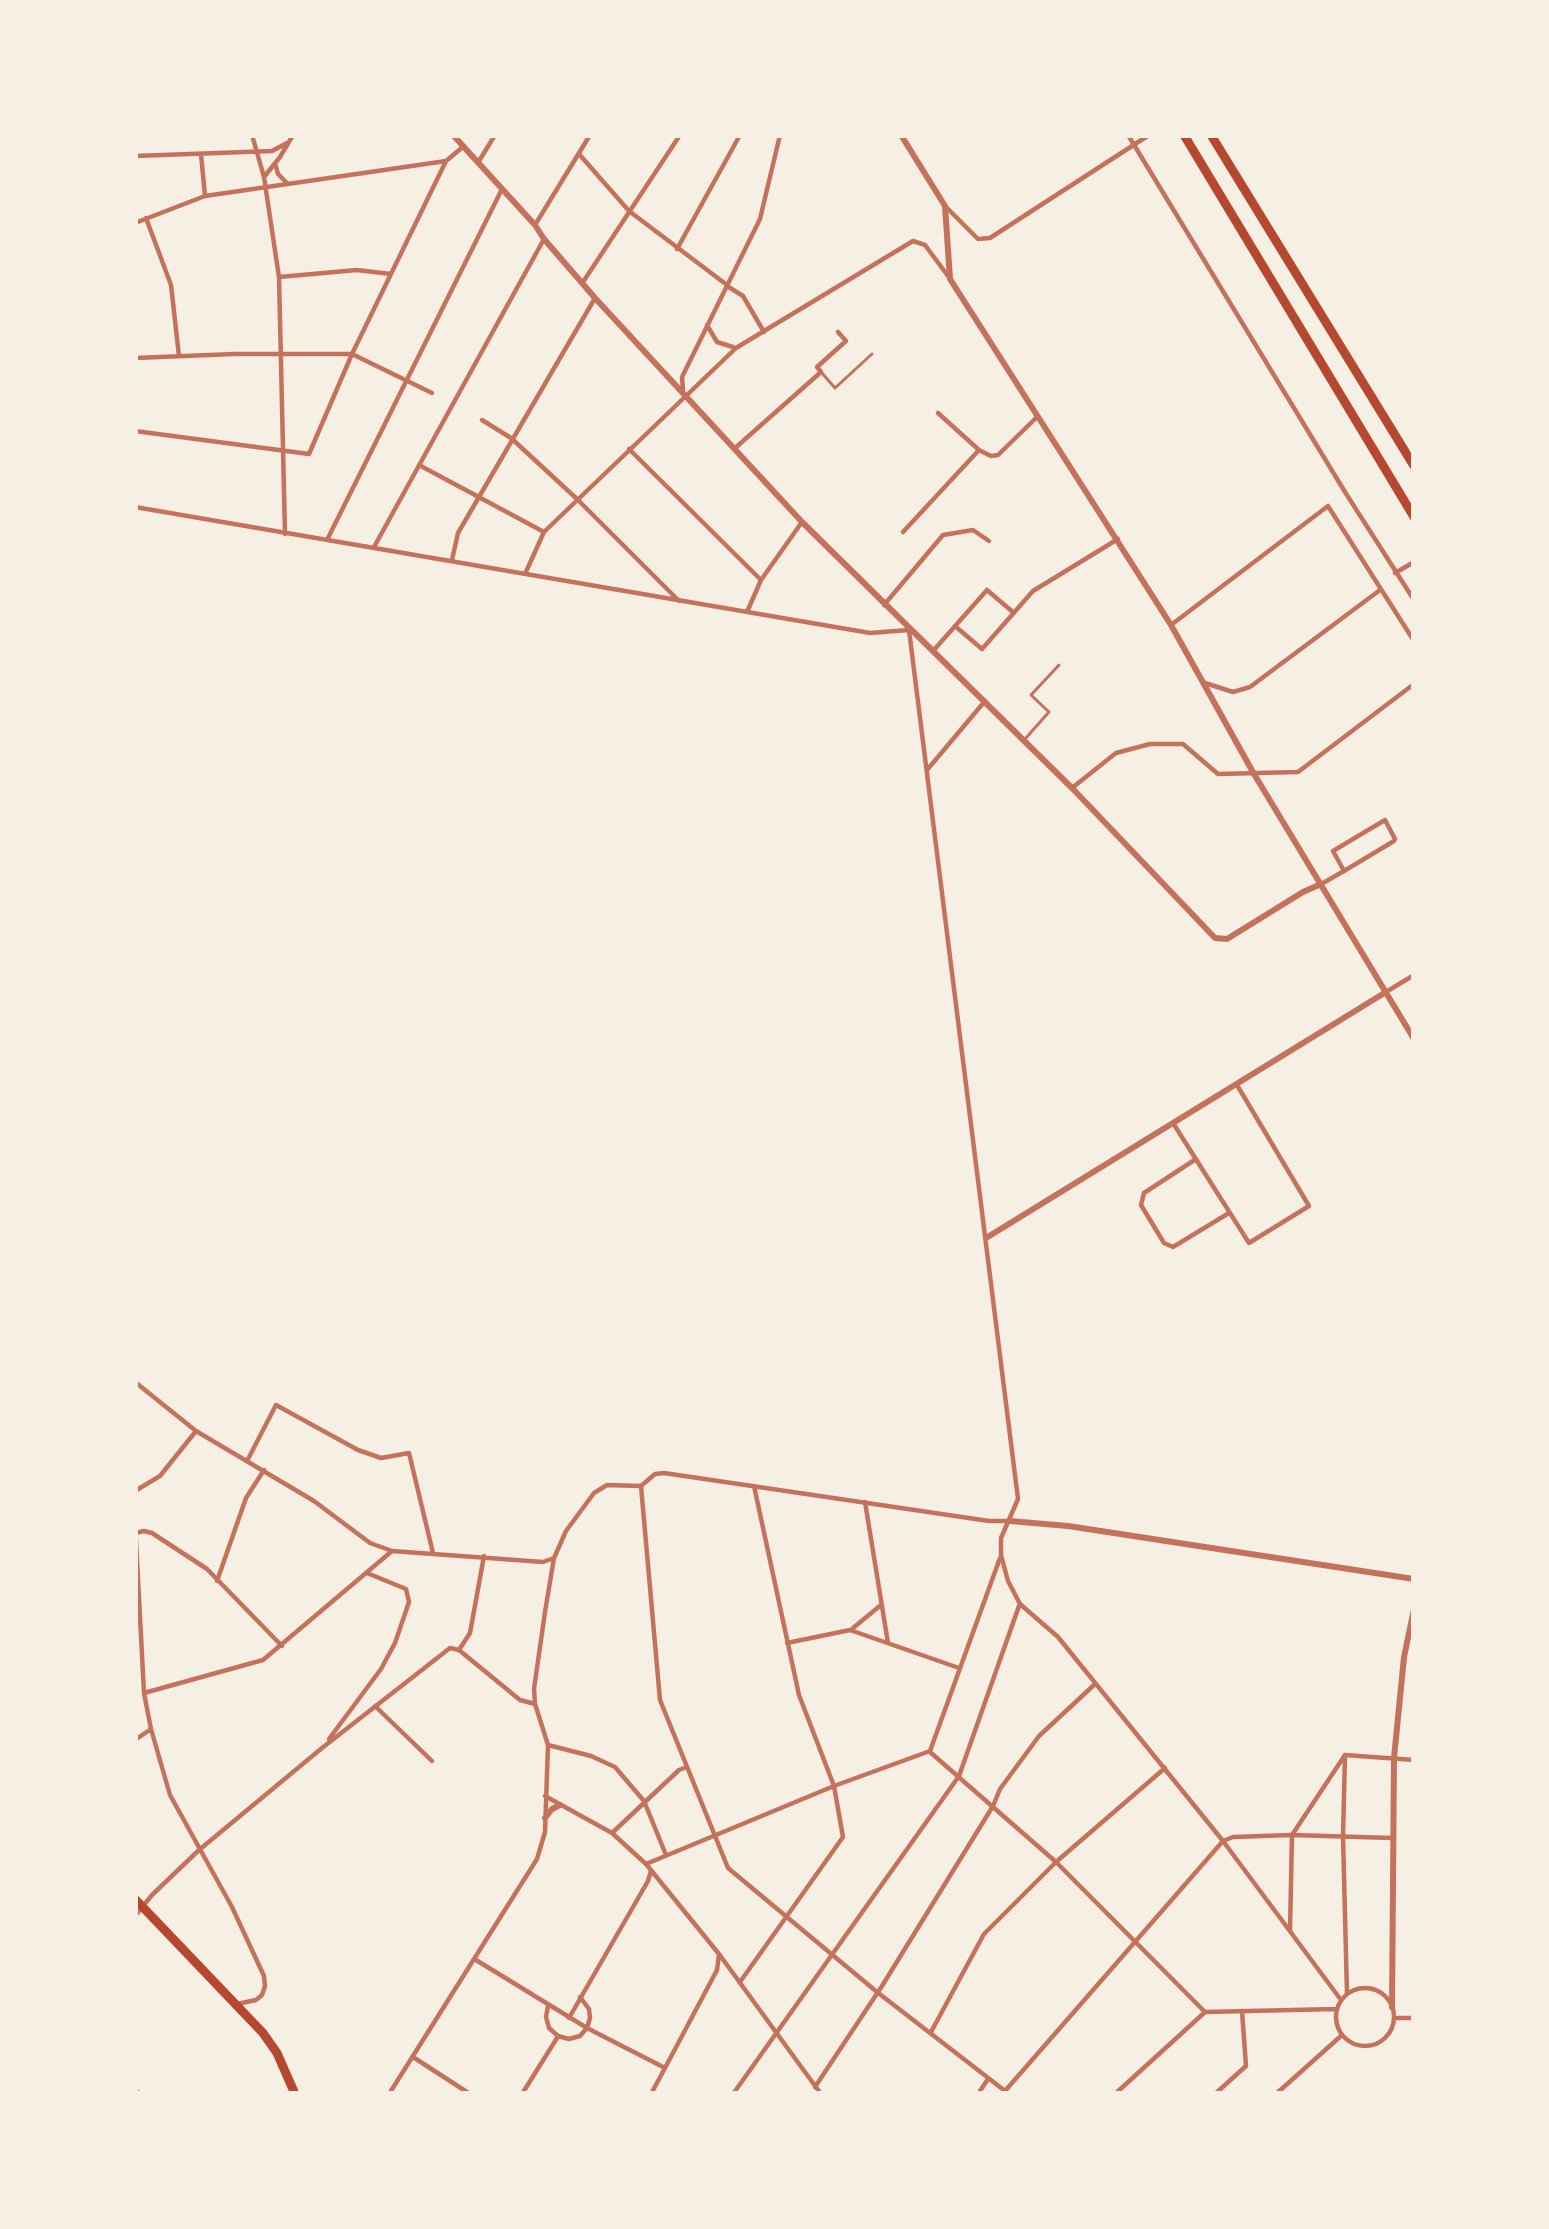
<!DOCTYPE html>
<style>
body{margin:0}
#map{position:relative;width:1549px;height:2229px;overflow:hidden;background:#f6efe4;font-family:Lato,sans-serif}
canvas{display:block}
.frame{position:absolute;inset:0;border:138px solid #f6efe4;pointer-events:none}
</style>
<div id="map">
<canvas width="1549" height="2229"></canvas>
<div class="frame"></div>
</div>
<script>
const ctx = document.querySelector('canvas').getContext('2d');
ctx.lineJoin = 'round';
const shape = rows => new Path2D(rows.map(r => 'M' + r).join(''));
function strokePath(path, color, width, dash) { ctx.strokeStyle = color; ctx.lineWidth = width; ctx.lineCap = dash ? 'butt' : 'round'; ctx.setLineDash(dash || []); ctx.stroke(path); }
strokePath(shape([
 [822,373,835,388,872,354],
 [1025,739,1049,712,1031,695,1059,665]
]), '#c5725c', 3);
strokePath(shape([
 [727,286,743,296,764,332],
 [1196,1159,1144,1193,1141,1205,1164,1243,1173,1247,1229,1213],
 [459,1650,470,1633,484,1556],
 [375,1706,432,1761],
 [1292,1835,1345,1755],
 [476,1960,587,2028,665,2068,651,2094],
 [548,2006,546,2017,549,2028,558,2036,569,2039,580,2036,587,2028,590,2018,589,2009,580,1997],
 [569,2018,648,1881,651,1871],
 [665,2068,717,1970,719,1955],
 [135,2089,139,2094],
 [522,2094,557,2038]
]), '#c5725c', 4.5);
strokePath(shape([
 [252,135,264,177,279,277,285,534],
 [1128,135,1345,492,1414,600],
 [201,154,205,196],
 [579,154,629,211,727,285],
 [135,156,272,151,287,143],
 [479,161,495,135],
 [275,163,278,174,287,183],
 [264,177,280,157,293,135],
 [945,206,978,239,990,238,1149,135],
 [146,218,171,285,179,356],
 [135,223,205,196,446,161,464,146],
 [535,225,590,135],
 [677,249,740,135],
 [279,277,357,270,391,274],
 [583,282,680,135],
 [707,325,717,342,733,347],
 [135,358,234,354,352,354,432,393],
 [683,390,682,377,760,219,780,135],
 [938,413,979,450,991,456,998,455,1038,416],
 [482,420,511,438,577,499,679,601],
 [135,431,309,454,352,354,446,161],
 [629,449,761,580],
 [734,449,821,372,817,367,846,341,838,332],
 [419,465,544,532],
 [135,507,870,633,909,630,1018,1499,1001,1538,1001,1555,1008,1581,1020,1604,1058,1637,1223,1841,1341,2000],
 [903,532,979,450],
 [328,538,502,189],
 [374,547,544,239],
 [452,560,458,533,595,298],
 [1395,573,1414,562],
 [525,574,544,532,736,348,913,241,925,245,948,276],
 [884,605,943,535,973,530,989,541],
 [747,612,761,580,802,522],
 [1171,625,1328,506,1414,641],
 [955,626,982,649,1033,591,1118,539],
 [933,651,987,590,1014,613],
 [1205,683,1233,692,1250,687,1380,590],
 [927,770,985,701],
 [1072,788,1116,753,1150,744,1183,744,1218,774,1298,772,1414,684],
 [1323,883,1344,871,1394,841,1395,839,1385,820,1333,851,1344,871],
 [1386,992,1414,975],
 [1173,1123,1249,1243,1309,1206,1237,1085],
 [135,1382,196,1431,314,1501,370,1543,392,1551,543,1562,554,1558],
 [247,1461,276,1405,358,1450,381,1458,409,1453,433,1553],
 [641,1486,660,1700,728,1868,877,1992,1009,2094],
 [135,1491,160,1476,196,1431],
 [865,1502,888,1643],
 [135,1522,144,1693,151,1729,170,1795,232,1907,264,1976,265,1986,262,1995,256,2000,237,2004],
 [135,1533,144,1531,152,1533,207,1569,282,1646],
 [217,1581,246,1498,264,1470],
 [853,1628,881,1605],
 [787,1643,850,1630,959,1668],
 [144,1693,263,1660,392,1551],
 [329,1739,381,1669,395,1643,409,1602,406,1589,367,1573],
 [135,1740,151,1729],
 [548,1745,591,1756,615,1767,644,1801,666,1855],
 [930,1752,1056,1862,1205,2012,1336,2009],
 [545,1796,612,1833,646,1864,719,1954,821,2094],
 [612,1833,679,1770,687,1767],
 [646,1864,834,1786,930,1751,1000,1558],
 [135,1916,152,1895,199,1850,322,1748,450,1648,459,1650,520,1700,535,1704],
 [1290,1931,1292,1835],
 [740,1982,843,1837,834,1786,799,1695,754,1486],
 '1336 2017a29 29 0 1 1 58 0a29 29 0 1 1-58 0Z',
 [1347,1994,1343,1836,1345,1755,1414,1760],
 [1396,2018,1414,2018],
 [931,2032,984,1934,1056,1862,1165,1768],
 [413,2057,470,2094],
 [815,2087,882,1986,993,1806,1000,1789,1039,1736,1094,1685],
 [1005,2091,1223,1841,1233,1837,1292,1835,1393,1838],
 [389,2094,537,1859,545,1832,548,1745,535,1704,534,1689,545,1612,554,1558,566,1531,594,1493,607,1485,641,1486,655,1474,664,1473,989,1521,1010,1521],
 [733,2094,959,1776,1019,1606],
 [978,2094,988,2079],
 [1115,2094,1204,2013],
 [1215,2094,1246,2066,1242,2011],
 [1276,2094,1342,2035]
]), '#c5725c', 4.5);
strokePath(shape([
 [453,135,535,225,544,239,595,298,802,522,1072,788,1215,938,1227,939,1303,892,1321,884],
 [901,135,945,206,950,279,1171,625,1254,774,1414,1039],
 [986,1238,1386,992],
 [1010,1521,1068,1526,1414,1579],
 [545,1818,552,1809,560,1805],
 [1392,2007,1394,1758,1404,1657,1414,1609]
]), '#c5725c', 6);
strokePath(shape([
 [1184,135,1414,517],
 [1211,135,1414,466],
 [135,1899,263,2033,277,2053,295,2094]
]), '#b5482f', 9);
</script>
